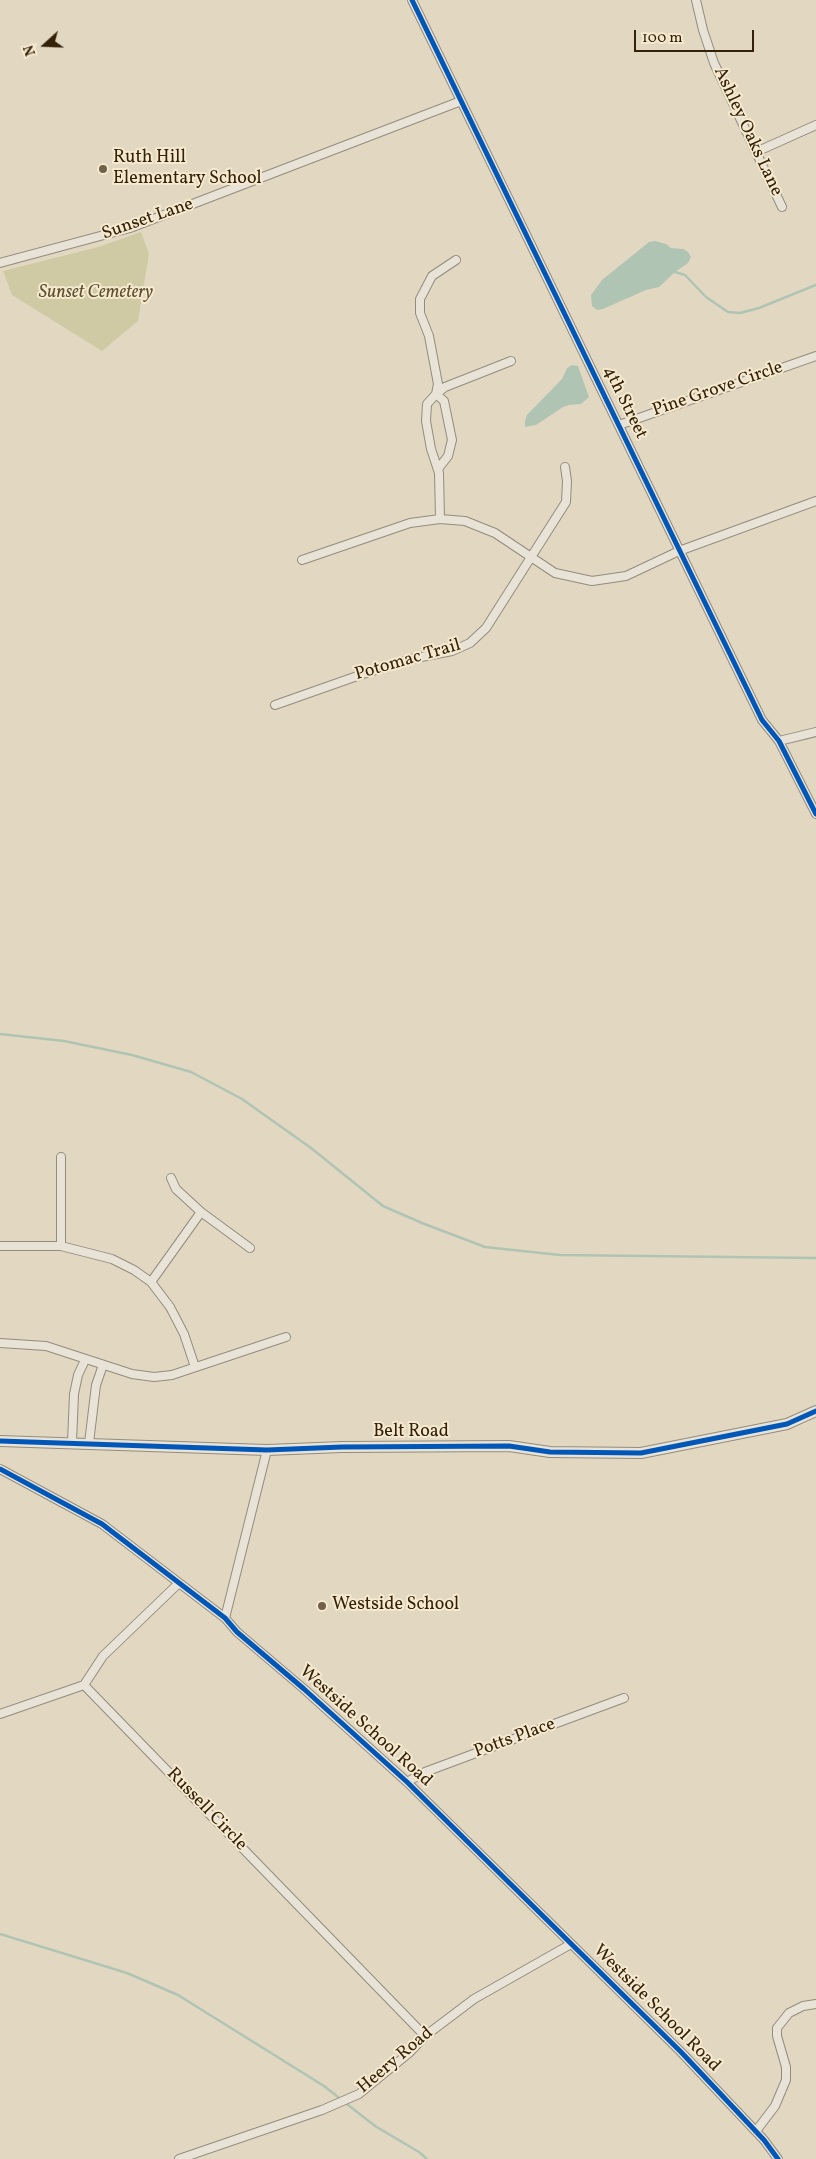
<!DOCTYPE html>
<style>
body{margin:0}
#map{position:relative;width:816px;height:2159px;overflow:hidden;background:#e2d8c2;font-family:Vollkorn,serif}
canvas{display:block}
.north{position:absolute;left:20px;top:20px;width:50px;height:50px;-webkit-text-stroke:4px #f5e9cf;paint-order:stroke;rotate:250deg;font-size:14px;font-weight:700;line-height:20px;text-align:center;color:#33210a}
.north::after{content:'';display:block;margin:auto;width:18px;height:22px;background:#33210a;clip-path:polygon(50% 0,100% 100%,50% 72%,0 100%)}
.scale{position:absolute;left:634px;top:30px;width:120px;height:22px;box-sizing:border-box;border:2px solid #33210a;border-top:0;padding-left:6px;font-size:15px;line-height:18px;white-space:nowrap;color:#33210a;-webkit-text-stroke:4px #f5e9cf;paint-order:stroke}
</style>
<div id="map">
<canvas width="816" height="2159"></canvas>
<div class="north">N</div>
<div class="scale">100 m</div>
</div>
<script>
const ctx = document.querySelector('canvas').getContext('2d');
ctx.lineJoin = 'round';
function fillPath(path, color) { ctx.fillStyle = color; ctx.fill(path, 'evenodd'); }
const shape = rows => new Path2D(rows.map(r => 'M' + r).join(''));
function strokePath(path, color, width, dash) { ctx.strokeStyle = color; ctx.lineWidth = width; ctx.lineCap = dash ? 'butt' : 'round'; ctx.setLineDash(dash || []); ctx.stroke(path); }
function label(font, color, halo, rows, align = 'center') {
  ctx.font = font + ' Vollkorn,serif'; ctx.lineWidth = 4; ctx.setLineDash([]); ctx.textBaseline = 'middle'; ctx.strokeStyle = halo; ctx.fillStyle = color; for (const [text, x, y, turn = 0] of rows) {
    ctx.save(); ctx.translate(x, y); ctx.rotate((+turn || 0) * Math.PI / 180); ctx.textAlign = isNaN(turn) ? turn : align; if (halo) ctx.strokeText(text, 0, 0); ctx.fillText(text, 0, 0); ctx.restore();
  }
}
fillPath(shape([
 [141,232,149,254,138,321,102,351,12,295,3,271,98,247]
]), '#cfcaa3');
fillPath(shape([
 [655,241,666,244,671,248,683,249,688,252,691,257,688,263,675,272,659,287,646,290,603,309,597,310,592,306,591,295,602,280,649,242],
 [572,365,578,366,589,397,581,404,569,405,563,407,536,425,525,427,525,421,527,415,562,379,567,368]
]), '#b0c4b3');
strokePath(shape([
 [675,272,685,275,706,297,728,312,740,313,759,308,816,285],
 [0,1034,64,1041,132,1055,191,1072,242,1099,311,1148,383,1206,422,1223,485,1247,560,1255,816,1258],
 [0,1934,127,1973,178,1995,324,2086,375,2126,419,2152,427,2159]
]), '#b0c4b3', 2.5);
const minor = shape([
 [412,0,762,720,779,741,816,814],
 [696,0,703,30,714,63,782,207],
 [756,152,816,125],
 [0,263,130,228,461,101],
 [436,394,444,401,452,440,448,456,438,469],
 [436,394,445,387,511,361],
 [619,425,816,356],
 [440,519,439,473,431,449,426,421,427,404,436,394,438,384,429,336,420,313,420,299,432,276,456,260],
 [302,560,410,523,440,519,465,521,495,533,555,573,592,581,626,576,679,551,816,501],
 [275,705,363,674,411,659,452,651,470,643,486,628,566,502,567,481,565,467],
 [779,741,816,732],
 [171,1178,176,1189,201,1212,250,1248],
 [0,1246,61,1246,112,1259,134,1270,151,1282,170,1307,184,1334,195,1367],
 [61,1246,61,1157],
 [151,1282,201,1212],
 [0,1343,46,1346,132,1374,154,1377,172,1375,286,1337],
 [72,1442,74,1394,78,1375,85,1360],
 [89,1443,96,1385,103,1365],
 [0,1469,102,1524,225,1618,237,1632,304,1689,407,1782,681,2052,764,2140,778,2159],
 [225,1618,267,1450],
 [84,1685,425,2036],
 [84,1685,103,1656,179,1583],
 [0,1714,84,1685],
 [407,1782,425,1772,624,1698],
 [756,2131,775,2106,786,2080,786,2067,777,2036,777,2028,789,2013,803,2006,816,2004],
 [179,2159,322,2110,359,2094,409,2053,425,2036,474,1999,571,1944]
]);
const tertiary = shape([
 [0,1441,267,1450,342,1447,509,1446,550,1452,641,1453,787,1424,816,1411]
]);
strokePath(minor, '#938c7d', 10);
strokePath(tertiary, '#938c7d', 12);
strokePath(minor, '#e8e2d7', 8);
strokePath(tertiary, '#e8e2d7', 10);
strokePath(shape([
 [412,0,762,720,779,741,816,814],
 [0,1441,267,1450,342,1447,509,1446,550,1452,641,1453,787,1424,816,1411],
 [0,1469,102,1524,225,1618,237,1632,304,1689,407,1782,681,2052,764,2140,778,2159]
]), '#0057b8', 5);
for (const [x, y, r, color] of [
 [103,169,5,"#70614a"],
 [322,1606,5,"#70614a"]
]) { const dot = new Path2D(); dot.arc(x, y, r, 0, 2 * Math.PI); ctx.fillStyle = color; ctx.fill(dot); strokePath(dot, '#f5e9cf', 2); }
label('18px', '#33210a', '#f5e9cf', [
 ["Ashley Oaks Lane",747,132,65],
 ["Sunset Lane",148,220,-19],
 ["Pine Grove Circle",718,390,-19],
 ["4th Street",624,403,64],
 ["Potomac Trail",408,661,-16],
 ["Belt Road",411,1433],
 ["Westside School Road",365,1727,42],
 ["Potts Place",515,1739,-20],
 ["Russell Circle",206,1810,46],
 ["Westside School Road",656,2009,45],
 ["Heery Road",396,2061,-40]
]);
label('18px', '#33210a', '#f5e9cf', [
 ["Ruth Hill",113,159],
 ["Elementary School",113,180],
 ["Westside School",332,1606]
], 'left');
label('italic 18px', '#5d5030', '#f5e9cf', [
 ["Sunset Cemetery",96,294]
]);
</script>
